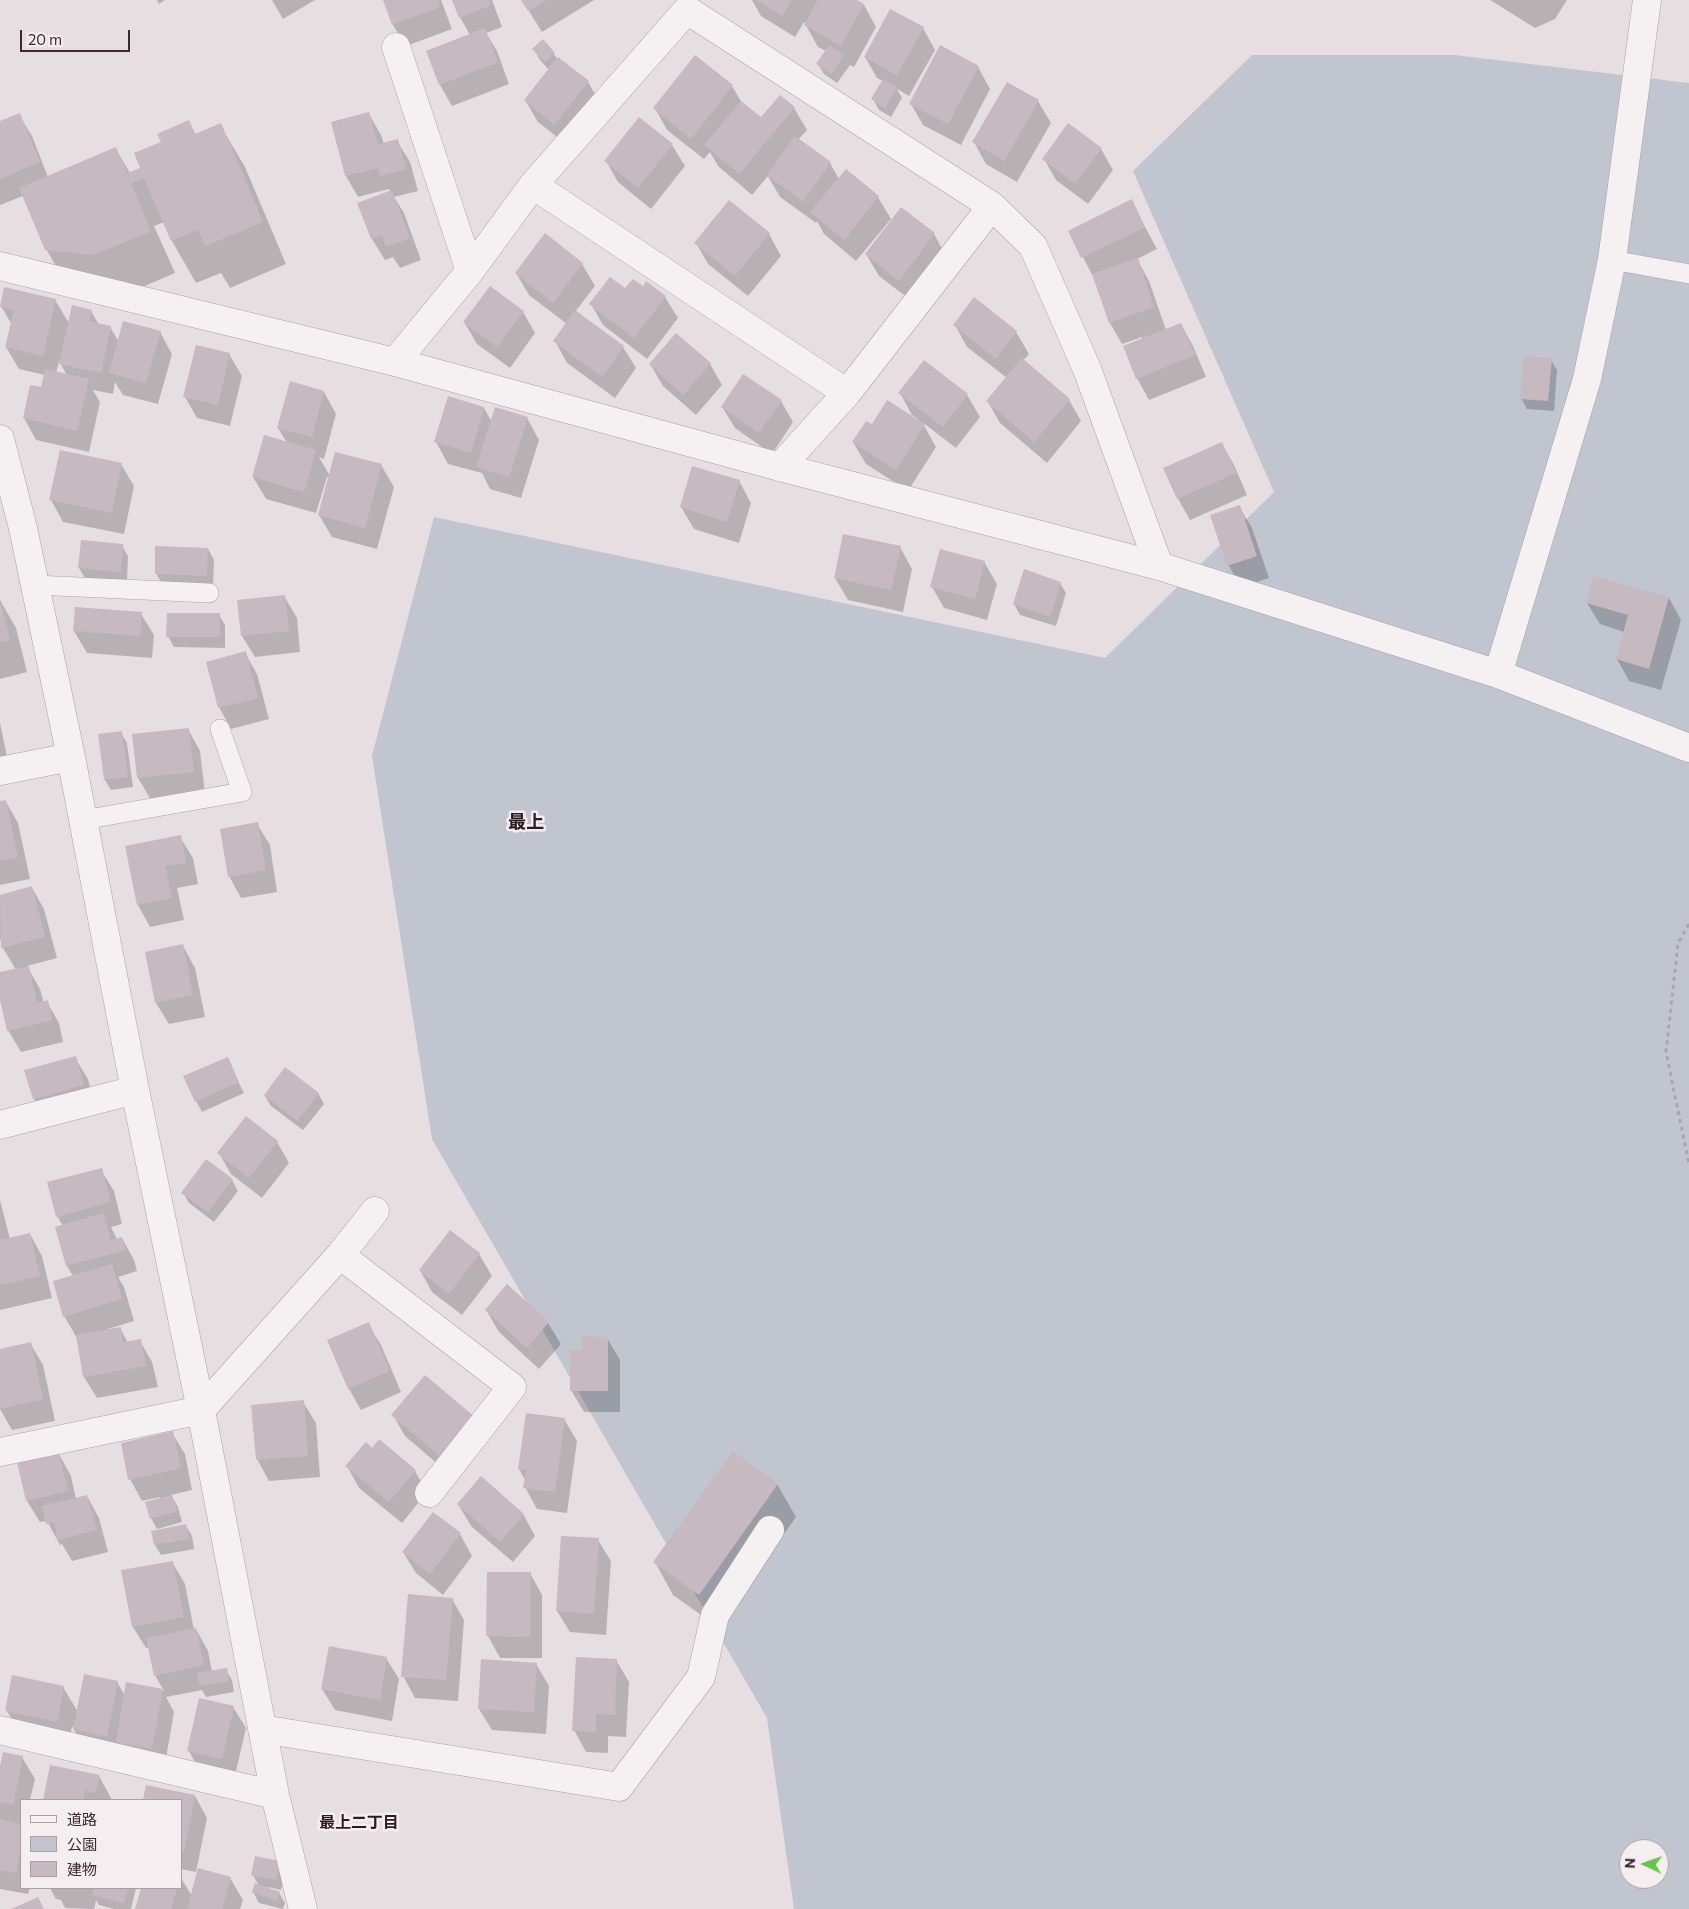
<!DOCTYPE html>
<meta charset="utf-8">
<style>
body{margin:0}
#map{position:relative;width:1689px;height:1909px;overflow:hidden;background:#e7dee2;font-family:Commissioner,"Noto Sans JP",sans-serif}
canvas{display:block}
.legend{position:absolute;left:20px;top:1799px;width:162px;height:90px;box-sizing:border-box;background:#f5eef1;border:1px solid #ab9fa4;margin:0;padding:6px 9px;list-style:none;font-size:15px;color:#3d2931}
.legend li{display:flex;align-items:center;gap:10px;height:25px}
.legend b{width:25px;border:1px solid #ab9fa4}
.north{position:absolute;left:1619px;top:1839px;width:50px;height:50px;box-sizing:border-box;background:#f5eef1;border:1px solid #ab9fa4;border-radius:50%;rotate:273deg;font-size:14px;font-weight:700;line-height:20px;text-align:center;color:#3d2931}
.north::after{content:'';display:block;margin:auto;width:18px;height:22px;background:#64c54b;clip-path:polygon(50% 0,100% 100%,50% 72%,0 100%)}
.scale{position:absolute;left:20px;top:30px;width:110px;height:22px;box-sizing:border-box;border:2px solid #3d2931;border-top:0;padding-left:6px;font-size:15px;line-height:18px;white-space:nowrap;color:#3d2931;-webkit-text-stroke:4px #f5eef1;paint-order:stroke}
</style>
<div id="map">
<canvas width="1689" height="1909"></canvas>
<ul class="legend">
<li><b style="height:6px;background:#f5f1f3"></b>道路</li>
<li><b style="height:14px;background:#c0c5d0"></b>公園</li>
<li><b style="height:14px;background:#c6b9bf"></b>建物</li>
</ul>
<div class="north">N</div>
<div class="scale">20 m</div>
</div>
<script>
const ctx = document.querySelector('canvas').getContext('2d');
ctx.lineJoin = 'round';
function fillPath(path, color) { ctx.fillStyle = color; ctx.fill(path, 'evenodd'); }
const shape = rows => new Path2D(rows.map(r => 'M' + r).join(''));
function strokePath(path, color, width, dash) { ctx.strokeStyle = color; ctx.lineWidth = width; ctx.lineCap = dash ? 'butt' : 'round'; ctx.setLineDash(dash || []); ctx.stroke(path); }
function label(font, color, halo, rows, align = 'center') {
  ctx.font = font + ' Commissioner,"Noto Sans JP",sans-serif'; ctx.lineWidth = 5; ctx.setLineDash([]); ctx.textBaseline = 'middle'; ctx.strokeStyle = halo; ctx.fillStyle = color; for (const [text, x, y, turn = 0] of rows) {
    ctx.save(); ctx.translate(x, y); ctx.rotate((+turn || 0) * Math.PI / 180); ctx.textAlign = isNaN(turn) ? turn : align; if (halo) ctx.strokeText(text, 0, 0); ctx.fillText(text, 0, 0); ctx.restore();
  }
}
fillPath(shape([
 [1252,55,1455,55,1689,83,1689,1909,794,1909,767,1718,432,1139,372,756,434,517,1105,658,1274,492,1133,171],
 [1629,1849,1659,1849,1659,1879,1629,1879]
]), '#c0c5d0');
fillPath(shape([
 [157,0,165,0,159,4],
 [272,0,315,0,283,19],
 [384,0,441,0,452,29,406,46,393,25],
 [454,0,492,0,502,27,486,33,497,51,509,84,452,106,440,85,470,35,460,17],
 [522,0,594,0,542,32],
 [752,0,854,0,864,5,876,27,854,67,850,65,837,83,824,74,818,64,826,51,818,47,804,22,795,37,761,16],
 [1490,0,1567,0,1555,19,1535,28],
 [923,28,935,50,909,96,897,89,902,98,891,117,879,110,873,99,883,81,877,78,865,57],
 [534,49,554,54,557,59,588,82,600,103,567,145,538,122,525,100,549,70,540,60],
 [978,67,990,89,961,145,923,125,911,104],
 [732,86,742,103,761,119,780,96,794,108,807,130,798,140,830,163,839,179,846,170,878,197,891,219,856,261,824,234,817,221,816,223,780,197,768,176,752,195,718,166,710,152,704,159,667,130,655,108],
 [1038,101,1051,123,1017,182,986,164,974,142],
 [369,114,381,135,384,144,397,141,410,162,418,191,394,197,404,213,421,260,400,268,393,257,385,260,372,239,359,204,391,192,389,189,358,197,346,176],
 [19,115,32,136,48,177,115,148,130,173,142,168,162,143,189,122,196,135,220,125,245,167,286,264,230,288,221,273,196,283,172,241,164,222,154,226,175,273,119,297,71,292,46,249,23,196,0,205,0,123],
 [672,145,685,166,651,209,618,182,606,161],
 [1101,149,1113,170,1088,204,1056,180,1044,159],
 [1131,201,1157,249,1137,259,1149,281,1166,330,1181,324,1193,346,1206,377,1149,400,1137,378,1142,337,1122,344,1110,323,1094,278,1069,231],
 [769,234,781,256,748,296,708,264,696,243],
 [934,234,946,256,912,301,879,276,866,254],
 [546,235,582,264,595,286,575,312,623,347,636,368,615,398,567,363,555,341,567,324,529,295,516,273],
 [647,282,665,297,678,318,647,359,603,325,591,304,625,290,643,288],
 [974,299,1016,332,1029,354,1023,361,1069,400,1081,421,1047,463,1000,423,988,402,1007,378,967,347,955,325],
 [55,300,69,323,91,311,99,325,110,327,119,342,160,332,172,354,158,404,123,395,115,382,113,394,93,390,100,402,89,452,36,440,24,418,42,389,45,375,19,369,6,347,12,325,1,306],
 [59,361,67,375,56,373],
 [523,312,535,333,510,368,477,344,464,322],
 [229,354,242,376,230,426,197,418,185,397],
 [1551,360,1557,370,1554,411,1527,409,1521,398],
 [924,362,967,395,980,417,956,448,922,422,936,447,908,491,866,464,853,442,872,426,917,420,918,419,912,415,900,393],
 [650,364,710,364,722,385,696,415,663,386],
 [324,392,336,414,324,459,319,457,330,476,381,465,394,487,377,549,332,537,319,515,329,477,327,477,316,513,266,499,253,477,287,443,278,428],
 [781,401,793,422,772,454,735,428,722,407],
 [484,408,492,422,527,418,539,440,521,498,490,489,482,473,448,464,436,442],
 [1222,444,1234,465,1247,495,1190,520,1178,499,1165,468],
 [121,464,134,486,124,534,63,522,51,500],
 [739,481,751,503,739,543,694,529,681,507],
 [1239,506,1252,528,1269,578,1241,587,1229,566,1212,516],
 [122,546,128,556,127,582,85,578,79,568],
 [900,547,912,569,903,612,848,600,835,578],
 [208,549,214,560,213,586,162,584,156,573],
 [984,562,997,584,987,620,944,608,932,587],
 [1594,577,1669,598,1681,620,1661,690,1629,681,1617,659,1624,632,1600,624,1587,603],
 [1060,583,1066,593,1056,626,1020,615,1014,604],
 [284,596,297,618,300,652,255,657,242,636],
 [0,600,16,628,27,672,0,679],
 [76,609,141,614,154,635,152,658,87,653,74,631],
 [219,615,225,625,225,648,174,647,168,636],
 [245,653,257,674,269,719,231,729,219,707],
 [0,723,10,771,0,773],
 [188,729,200,751,205,793,151,800,138,778,134,735],
 [121,733,127,743,133,787,111,790,105,780,99,735],
 [6,802,18,823,30,879,0,885,0,803],
 [257,824,270,845,277,892,241,898,229,876],
 [180,837,193,858,198,884,177,888,184,920,150,927,138,905,126,847],
 [32,888,44,909,57,958,27,966,40,989,44,1003,47,1002,59,1023,63,1042,21,1052,8,1030,0,994,0,974,16,970,3,948,0,938,0,896],
 [183,946,195,968,205,1017,169,1024,156,1003,147,953],
 [75,1058,88,1079,95,1107,46,1120,34,1099,26,1071],
 [227,1059,244,1093,202,1112,196,1101],
 [318,1093,324,1104,303,1130,271,1106,265,1096],
 [277,1142,289,1163,262,1198,231,1174,219,1153],
 [101,1170,114,1191,122,1224,111,1227,117,1239,122,1238,134,1260,137,1271,118,1277,124,1287,134,1321,108,1329,108,1331,120,1328,128,1343,140,1341,152,1362,158,1387,97,1398,84,1377,77,1338,64,1316,73,1276,67,1266,63,1226,57,1216],
 [232,1180,238,1191,214,1222,189,1203,183,1193],
 [0,1200,10,1239,30,1234,42,1256,52,1298,0,1310],
 [450,1231,479,1254,492,1276,462,1315,432,1292,420,1270],
 [486,1310,548,1323,561,1344,539,1369,499,1332],
 [368,1324,381,1345,401,1392,361,1410,349,1389,329,1341],
 [607,1338,620,1360,620,1412,584,1412,571,1390],
 [30,1343,43,1365,55,1421,12,1430,0,1409,0,1350],
 [303,1402,316,1423,320,1477,269,1481,257,1459],
 [393,1415,487,1440,455,1479,405,1436],
 [564,1419,577,1441,567,1513,537,1509,525,1487,526,1481,519,1469],
 [172,1433,185,1454,192,1490,171,1495,178,1507,182,1522,157,1529,151,1518,160,1497,142,1501,130,1479],
 [372,1449,415,1471,427,1492,402,1523,359,1488,347,1466],
 [59,1454,71,1476,76,1499,87,1496,99,1518,108,1552,72,1561,62,1544,60,1545,47,1521,40,1522,27,1501,19,1463],
 [777,1484,796,1517,718,1627,673,1595,655,1562],
 [458,1504,523,1514,535,1536,513,1562,471,1526],
 [186,1526,192,1536,194,1549,161,1555,155,1545,153,1532],
 [460,1534,472,1556,443,1595,416,1573,403,1552],
 [598,1540,611,1561,606,1635,570,1632,557,1611],
 [172,1562,185,1584,194,1630,196,1629,208,1651,212,1672,226,1670,232,1680,234,1692,206,1697,202,1690,166,1697,174,1712,164,1770,86,1751,72,1726,69,1743,19,1733,7,1711,63,1687,78,1712,117,1682,125,1696,127,1684,164,1691,155,1675,150,1648,146,1648,133,1627,123,1571],
 [488,1573,530,1573,542,1595,542,1658,500,1658,488,1636],
 [452,1599,464,1620,458,1701,415,1698,403,1676],
 [386,1658,399,1679,392,1721,335,1710,322,1689],
 [616,1660,629,1682,626,1737,608,1736,608,1753,586,1752,574,1730],
 [536,1664,549,1686,546,1734,492,1730,479,1709],
 [233,1707,246,1728,234,1780,201,1773,189,1751],
 [22,1757,35,1779,30,1800,21,1800,21,1888,30,1888,28,1894,0,1889,0,1771],
 [51,1766,99,1776,111,1798,111,1800,44,1800],
 [147,1786,195,1796,207,1818,196,1872,181,1869,181,1800,144,1800],
 [279,1862,285,1872,281,1890,268,1887,267,1889,279,1893,285,1903,283,1909,259,1903,253,1892,259,1886,253,1875],
 [181,1878,192,1896,230,1878,243,1900,240,1909,136,1909,142,1888,181,1888],
 [50,1888,136,1888,131,1909,114,1909,99,1905,96,1900,94,1909,65,1908,61,1900,56,1899]
]), '#0003');
fillPath(shape([
 [383,0,438,0,440,7,392,25],
 [452,0,489,0,491,5,459,18],
 [521,0,547,0,528,11],
 [756,0,792,0,782,16],
 [818,0,857,0,864,4,841,46,804,25],
 [890,9,924,27,897,75,864,57],
 [485,28,498,62,439,85,426,51],
 [543,39,555,53,545,62,532,49],
 [829,45,844,55,831,74,816,64],
 [940,45,979,66,948,124,909,104],
 [695,55,733,85,691,139,653,108],
 [558,57,589,81,554,125,524,100],
 [883,79,897,87,885,108,871,99],
 [1007,82,1039,100,1004,161,972,142],
 [780,95,795,107,739,174,704,145,741,101,761,117],
 [369,112,378,144,398,139,406,169,380,176,378,168,345,176,331,122],
 [20,113,40,162,0,179,0,121],
 [639,117,673,144,638,188,604,161],
 [189,120,195,134,221,123,263,222,205,246,198,230,171,241,144,178,131,184,151,231,94,255,45,250,19,188,116,147,127,173,140,168,134,153,161,142,157,134],
 [1068,123,1102,148,1075,184,1042,159],
 [795,136,831,162,803,202,767,175],
 [846,169,879,196,844,240,810,212],
 [392,190,410,238,386,247,382,235,371,239,357,203],
 [1132,199,1145,227,1081,258,1068,231],
 [729,200,770,233,735,276,694,243],
 [901,207,935,233,899,281,865,254],
 [545,233,583,263,553,303,515,273],
 [1138,258,1154,307,1109,323,1092,274],
 [610,277,625,288,633,279,643,286,646,281,666,296,634,338,589,304],
 [490,286,524,311,497,347,463,322],
 [4,287,56,299,43,356,5,347,14,310,0,307],
 [974,297,1017,331,996,359,953,325],
 [72,305,92,310,89,321,111,326,101,373,59,364],
 [575,310,624,346,602,377,553,341],
 [123,321,161,331,146,383,109,373],
 [1181,323,1195,355,1136,379,1123,346],
 [676,333,711,363,683,395,649,364],
 [196,345,230,353,218,405,183,397],
 [1523,356,1552,358,1548,401,1520,399],
 [1022,358,1070,399,1034,442,986,401],
 [924,360,968,394,943,427,898,393],
 [45,369,89,379,77,431,23,418,30,385,41,387],
 [743,374,782,400,759,433,721,407],
 [290,381,324,391,312,437,277,428],
 [448,396,484,407,471,453,434,442],
 [887,400,925,424,896,470,852,442,866,421,872,424],
 [495,407,528,417,509,477,476,467],
 [264,435,316,450,304,492,252,477],
 [1222,442,1236,473,1177,499,1163,468],
 [60,450,122,463,112,513,49,500],
 [335,452,382,464,365,528,318,515],
 [692,466,740,480,727,522,680,507],
 [1240,505,1257,556,1227,566,1210,515],
 [843,534,901,546,891,590,834,578],
 [81,540,123,544,121,572,78,568],
 [155,546,208,548,207,576,155,574],
 [940,549,985,561,975,599,930,587],
 [1024,569,1061,582,1050,617,1013,604],
 [1593,576,1669,597,1649,669,1616,659,1628,615,1586,603],
 [285,595,289,631,241,636,237,600],
 [1,604,10,640,0,642,0,605],
 [75,607,142,612,140,636,73,631],
 [167,613,220,613,220,637,166,637],
 [246,651,258,698,218,708,206,662],
 [189,728,194,772,137,778,132,734],
 [122,731,128,777,104,780,98,734],
 [6,800,18,857,0,861,0,801],
 [258,822,266,870,228,877,220,829],
 [181,835,186,863,165,866,172,898,137,905,125,846],
 [32,886,45,937,1,948,0,895],
 [183,944,193,995,155,1003,145,952],
 [29,966,37,1003,48,1000,52,1020,7,1031,0,1000,0,972],
 [76,1056,84,1085,33,1099,24,1070],
 [228,1057,239,1082,195,1102,183,1076],
 [285,1067,319,1093,297,1121,264,1095],
 [246,1116,278,1141,249,1178,217,1153],
 [206,1159,233,1179,208,1212,181,1193],
 [102,1168,111,1202,56,1217,47,1182],
 [104,1213,111,1240,122,1237,126,1250,66,1266,55,1227],
 [450,1230,480,1253,449,1294,419,1270],
 [30,1233,40,1276,0,1285,0,1240],
 [112,1264,122,1299,63,1317,53,1281],
 [507,1284,549,1322,527,1348,485,1310],
 [369,1322,390,1371,348,1389,327,1340],
 [121,1327,123,1342,141,1339,146,1366,83,1377,76,1335],
 [582,1336,608,1337,608,1391,570,1391,570,1350,582,1350],
 [31,1342,43,1399,0,1409,0,1349],
 [425,1375,476,1418,442,1458,391,1415],
 [304,1400,308,1456,256,1460,251,1405],
 [526,1413,565,1418,555,1492,523,1488,526,1470,518,1469],
 [173,1431,181,1468,128,1480,121,1443],
 [379,1439,416,1470,389,1502,345,1466,366,1442,372,1448],
 [733,1451,778,1484,699,1595,653,1562],
 [59,1453,68,1491,26,1501,17,1462],
 [481,1476,524,1514,500,1542,457,1504],
 [87,1495,97,1530,58,1540,54,1522,46,1524,42,1506],
 [172,1495,177,1511,150,1519,145,1502],
 [433,1512,461,1533,430,1574,402,1552],
 [186,1524,189,1539,154,1545,151,1531],
 [561,1536,599,1538,594,1614,556,1611],
 [173,1561,184,1617,132,1627,121,1570],
 [487,1572,531,1572,530,1637,486,1636],
 [408,1594,453,1598,446,1680,401,1677],
 [196,1628,204,1665,154,1676,146,1638],
 [329,1646,387,1657,380,1700,321,1689],
 [576,1657,617,1659,615,1715,596,1714,596,1732,572,1731],
 [481,1659,537,1663,534,1712,478,1709],
 [227,1668,229,1681,199,1686,197,1673],
 [84,1674,118,1681,107,1737,73,1729],
 [12,1675,64,1686,57,1722,5,1711],
 [126,1682,163,1689,152,1749,116,1742],
 [199,1698,234,1706,222,1759,187,1751],
 [3,1752,23,1756,13,1805,0,1802,0,1766],
 [50,1765,100,1775,96,1793,85,1790,83,1800,43,1800],
 [146,1785,195,1795,184,1851,181,1850,181,1800,143,1800],
 [0,1819,21,1824,21,1849,16,1873,0,1870],
 [255,1856,280,1861,276,1880,251,1875],
 [198,1868,231,1877,222,1909,187,1909],
 [255,1883,280,1892,277,1901,252,1892],
 [94,1888,128,1888,124,1903,92,1895],
 [141,1888,177,1888,171,1909,135,1909],
 [38,1897,44,1909,11,1909]
]), '#c6b9bf');
const service = shape([
 [1612,260,1689,274],
 [35,585,209,593],
 [83,820,242,792,220,729]
]);
const minor = shape([
 [396,47,470,271],
 [533,185,847,393],
 [0,266,395,362,780,467,1159,566,1498,674,1689,748],
 [395,362,470,271,533,185,687,10,992,206,1033,246,1087,369,1159,566],
 [0,439,23,528,71,757,135,1090,201,1410,275,1795,303,1909],
 [780,467,847,393,992,206],
 [1498,674,1587,379,1612,260],
 [0,771,71,757],
 [0,1125,135,1090],
 [340,1255,512,1387,429,1493],
 [0,1452,201,1410,340,1255,375,1211],
 [262,1729,619,1787,701,1677,715,1615,770,1530],
 [0,1730,275,1795]
]);
const tertiary = shape([
 [1612,260,1647,0]
]);
strokePath(service, '#ada0a6', 20);
strokePath(minor, '#ada0a6', 29);
strokePath(tertiary, '#ada0a6', 29);
strokePath(shape([
 [1689,924,1678,943,1666,1052,1689,1164]
]), '#afa5a9', 3, [4, 4]);
strokePath(service, '#f5f1f3', 19);
strokePath(minor, '#f5f1f3', 28);
strokePath(tertiary, '#f5f1f3', 28);
label('bold 16px', '#2d1b22', '#f5eef1', [
 ["最上二丁目",359,1823]
]);
label('bold 18px', '#2d1b22', '#f5eef1', [
 ["最上",526,822]
]);
</script>
